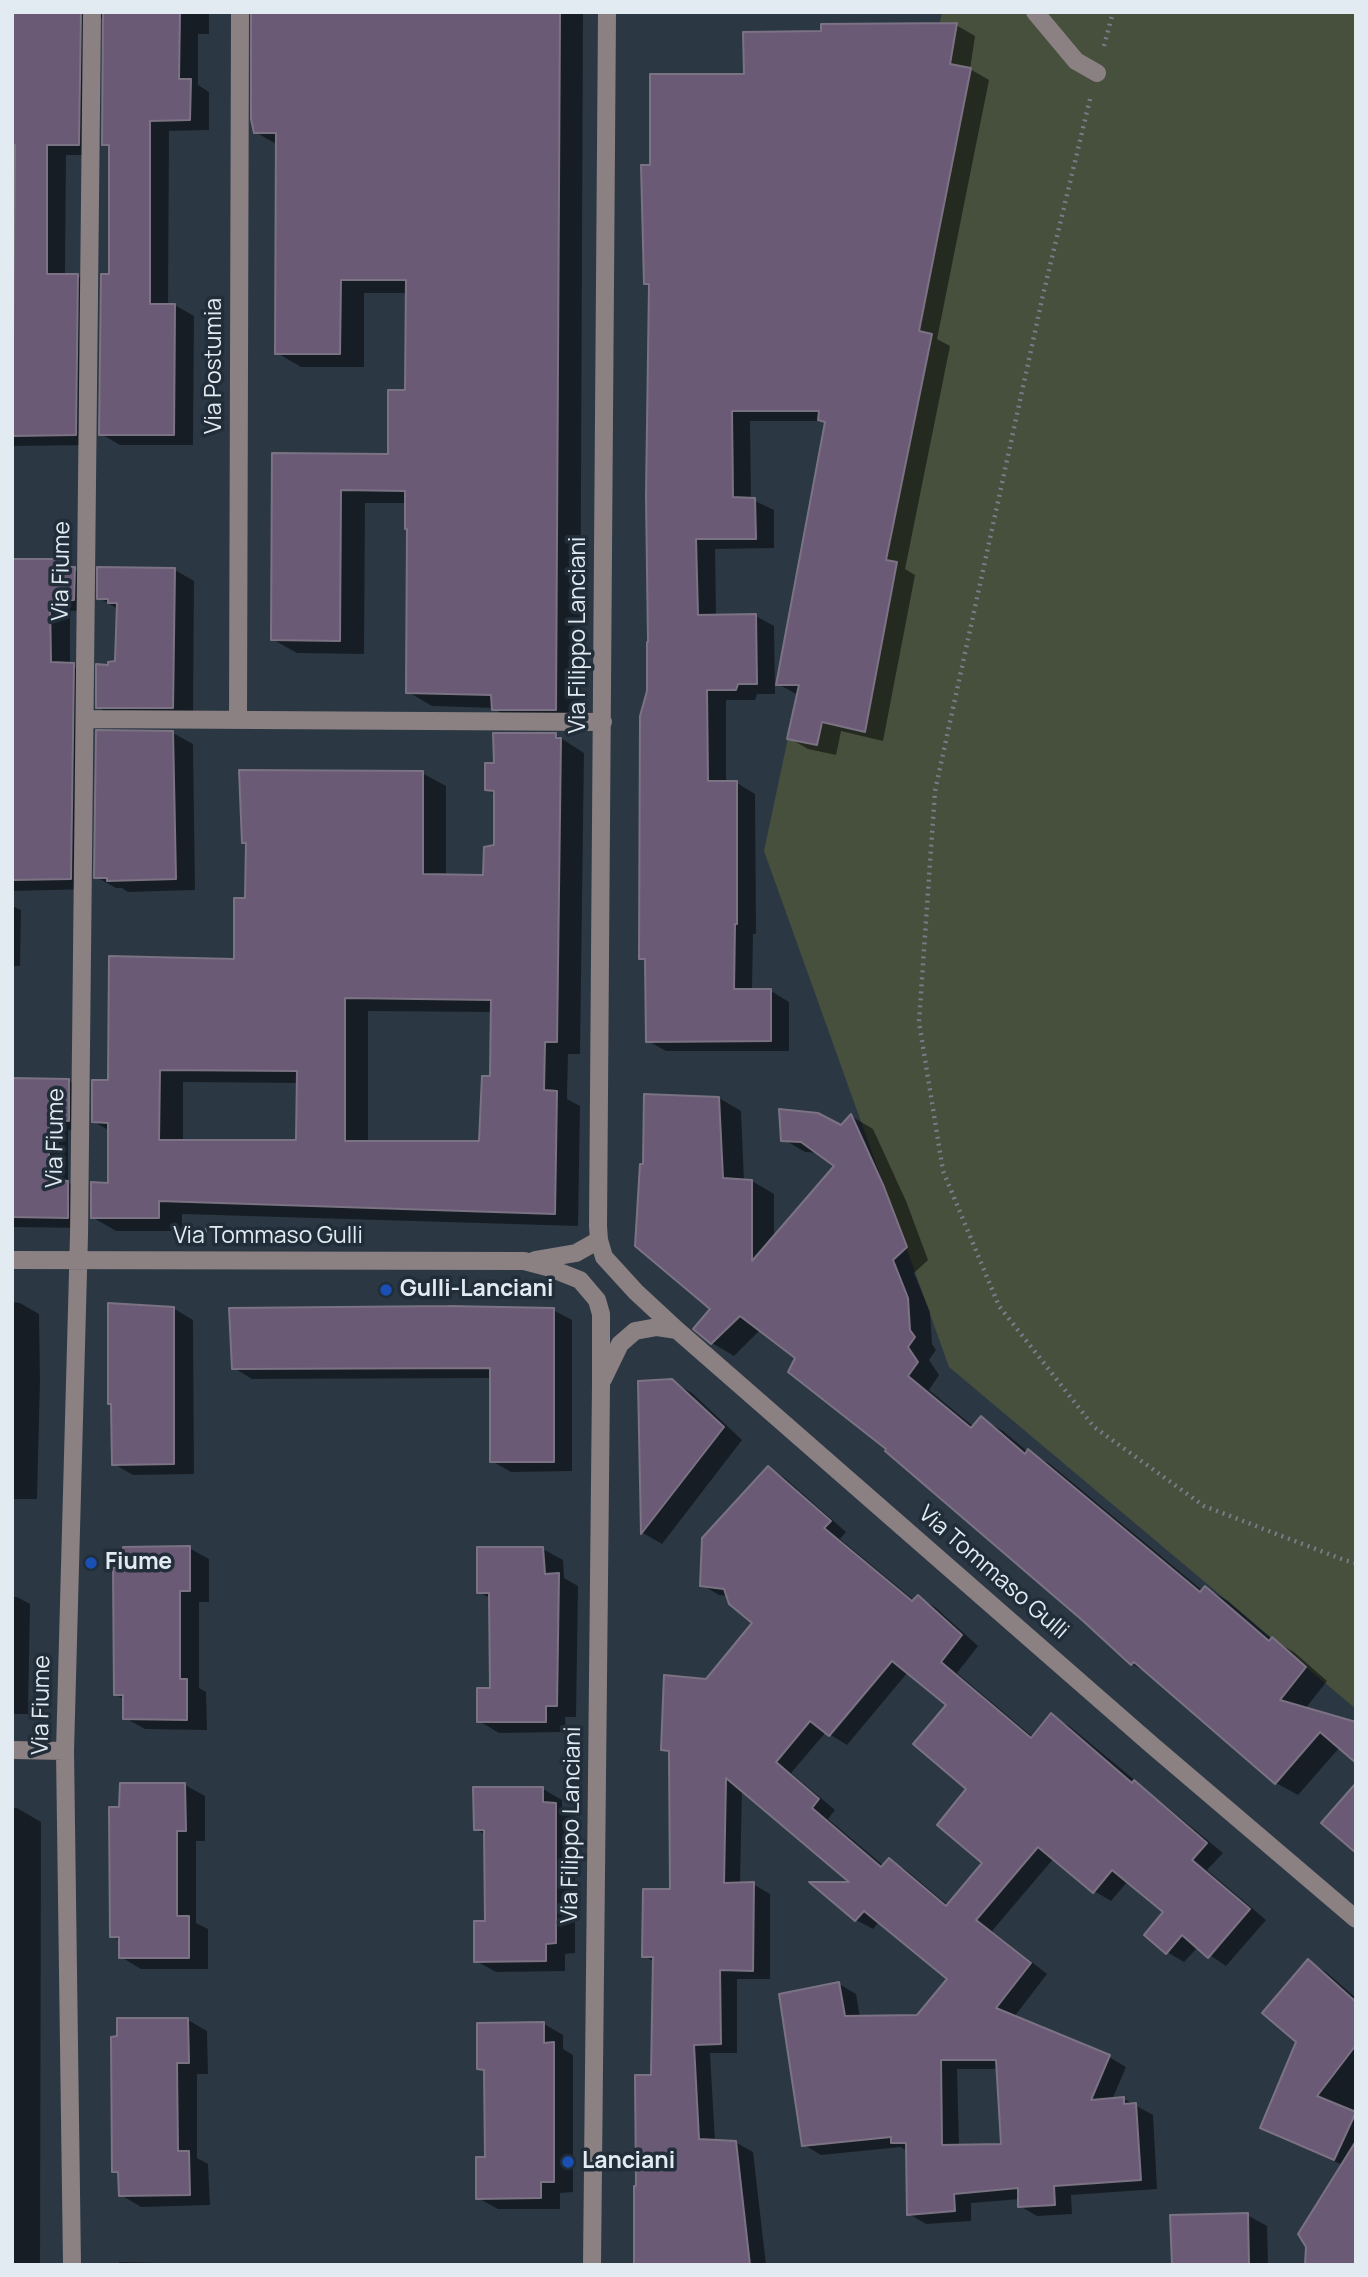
<!DOCTYPE html>
<style>
body{margin:0}
#map{position:relative;width:1368px;height:2277px;overflow:hidden;background:#2b3844;font-family:Manrope,sans-serif}
canvas{display:block}
.frame{position:absolute;inset:0;border:14px solid #e2eaf2;pointer-events:none}
</style>
<div id="map">
<canvas width="1368" height="2277"></canvas>
<div class="frame"></div>
</div>
<script>
const ctx = document.querySelector('canvas').getContext('2d');
ctx.lineJoin = 'round';
function fillPath(path, color) { ctx.fillStyle = color; ctx.fill(path, 'evenodd'); }
const shape = rows => new Path2D(rows.map(r => 'M' + r).join(''));
function strokePath(path, color, width, dash) { ctx.strokeStyle = color; ctx.lineWidth = width; ctx.lineCap = dash ? 'butt' : 'round'; ctx.setLineDash(dash || []); ctx.stroke(path); }
function label(font, color, halo, rows, align = 'center') {
  ctx.font = font + ' Manrope,sans-serif'; ctx.lineWidth = 7; ctx.setLineDash([]); ctx.textBaseline = 'middle'; ctx.strokeStyle = halo; ctx.fillStyle = color; for (const [text, x, y, turn = 0] of rows) {
    ctx.save(); ctx.translate(x, y); ctx.rotate((+turn || 0) * Math.PI / 180); ctx.textAlign = isNaN(turn) ? turn : align; if (halo) ctx.strokeText(text, 0, 0); ctx.fillText(text, 0, 0); ctx.restore();
  }
}
fillPath(shape([
 [942,12,1356,12,1356,1709,949,1367,764,851]
]), '#474f3d');
fillPath(shape([
 [12,12,105,12,99,23,98,155,66,155,65,275,77,276,96,286,95,445,12,446,12,275,15,275,17,155,12,155],
 [105,12,209,12,209,34,198,34,198,85,209,92,209,130,169,131,168,305,175,305,194,316,193,445,120,445,101,434,111,276,111,148,104,144],
 [253,12,583,12,580,723,517,723,493,708,432,706,408,692,409,529,407,503,365,503,364,654,297,653,272,639,274,455,390,456,407,392,407,293,364,293,364,367,301,367,277,353,278,145,255,132],
 [956,25,975,36,970,69,989,80,937,339,950,346,905,569,915,575,883,741,841,731,836,755,808,749,789,738,798,695,778,684,826,423,823,421,750,421,751,499,774,510,774,548,715,549,716,616,756,616,774,626,775,694,757,694,755,700,726,700,726,783,737,783,755,794,756,934,753,934,752,991,771,991,789,1002,789,1051,666,1051,648,1041,647,962,641,958,648,691,651,286,646,283,652,166,746,75,822,33],
 [12,561,59,561,94,580,94,610,70,611,70,665,93,676,91,889,12,891],
 [175,570,194,581,193,718,117,718,98,707,109,667,117,663,118,609,99,598],
 [173,733,193,744,195,890,128,892,122,888,116,888,96,877],
 [556,735,584,753,580,1054,568,1054,567,1099,580,1106,578,1226,182,1214,182,1231,116,1231,92,1217,110,1185,110,1131,93,1121,110,1082,236,961,247,900,422,773,446,786,446,876,485,877,496,847,496,795,487,789,496,764],
 [368,1011,493,1012,492,1078,480,1143,368,1142],
 [183,1082,298,1083,298,1142,183,1142],
 [12,906,21,910,20,966,12,966],
 [12,1080,69,1081,89,1093,88,1131,68,1130,68,1182,87,1194,87,1228,12,1227],
 [719,1098,741,1111,744,1181,752,1181,774,1194,774,1239,837,1166,820,1153,805,1152,783,1139,841,1127,851,1116,873,1129,906,1201,928,1260,914,1273,930,1312,932,1344,936,1350,929,1360,939,1375,929,1390,974,1427,982,1419,1003,1431,1028,1452,1050,1464,1203,1591,1206,1588,1228,1601,1273,1640,1294,1652,1327,1681,1305,1709,1340,1747,1298,1795,1276,1783,1152,1676,1132,1664,889,1449,797,1357,761,1329,734,1356,712,1343],
 [12,1302,20,1303,39,1314,40,1380,37,1499,12,1499],
 [173,1308,193,1320,194,1474,133,1475,114,1464],
 [553,1310,572,1320,572,1471,511,1472,492,1461,492,1378,252,1379,234,1368],
 [672,1381,692,1393,742,1440,662,1544,643,1533,640,1382],
 [768,1468,785,1478,846,1532,840,1539,915,1601,918,1597,935,1607,978,1646,957,1673,1034,1738,1051,1716,1068,1725,1223,1853,1207,1870,1266,1920,1226,1966,1198,1947,1184,1962,1167,1952,1146,1934,1165,1912,1128,1881,1111,1901,1094,1891,1054,1858,992,1931,1047,1974,1014,2017,1109,2057,1126,2067,1112,2100,1124,2099,1153,2115,1157,2189,1071,2195,1072,2214,1037,2216,1020,2206,1020,2199,971,2203,971,2221,926,2224,909,2214,907,2151,901,2147,821,2155,804,2145,839,1984,856,1994,860,2018,918,2016,950,1979,880,1921,873,1929,856,1920,814,1884,854,1883,742,1789,740,1884,753,1884,770,1894,770,1979,737,1979,737,2053,710,2053,715,2142,735,2142,753,2152,766,2265,636,2265,653,2076,655,1962,644,1956,671,1891,671,1754,662,1749,707,1680,754,1622,729,1596,719,1595,702,1585],
 [908,1672,949,1705,985,1863,949,1906,906,1870,889,1860,884,1866,828,1819,835,1810,791,1773,826,1732,847,1745],
 [957,2069,998,2069,1003,2146,959,2147],
 [189,1548,209,1559,209,1602,199,1602,199,1688,206,1692,207,1730,145,1729,125,1718,125,1700,115,1694,125,1570],
 [543,1549,563,1560,564,1578,578,1586,576,1717,565,1717,566,1732,499,1733,479,1721,492,1690,491,1599,479,1592],
 [12,1597,17,1597,30,1604,28,1714,12,1714],
 [185,1785,205,1796,205,1841,196,1841,196,1923,208,1929,208,1969,141,1969,121,1957,121,1941,112,1936,121,1809],
 [543,1789,562,1800,562,1809,575,1816,575,1953,565,1954,565,1971,496,1972,476,1961,486,1923,486,1835,476,1829],
 [12,1808,17,1808,41,1822,40,2265,12,2265],
 [1308,1962,1326,1972,1356,1998,1356,2265,1343,2165,1280,2138,1262,2128,1298,2041],
 [188,2020,207,2031,208,2074,197,2074,197,2158,208,2164,210,2205,141,2207,121,2195,118,2174,113,2171],
 [544,2024,563,2035,563,2049,573,2055,573,2192,560,2193,560,2209,498,2209,478,2198,486,2159,485,2072,479,2068],
 [1247,2215,1267,2226,1268,2265,1174,2265],
 [119,2262,213,2264,214,2265,119,2265],
 [517,2263,549,2264,551,2265,517,2265],
 [1081,2263,1085,2265,1011,2265]
]), '#0007');
const building = shape([
 [12,12,81,12,79,145,47,145,47,274,78,274,76,435,12,436,15,145,12,145,12,12],
 [103,12,180,12,179,79,191,79,190,120,150,121,150,304,175,304,174,435,99,435,101,274,109,274,109,145,102,145,103,12],
 [251,12,560,12,556,710,492,710,491,695,406,693,407,529,405,529,405,491,341,490,340,641,271,640,272,453,388,454,388,390,405,390,406,280,341,280,340,354,275,354,276,133,254,133,251,119,251,12],
 [957,23,950,64,971,68,919,331,932,334,886,560,897,562,865,732,822,722,817,745,787,739,799,685,776,685,825,422,818,420,819,411,732,411,733,497,755,498,756,539,696,539,698,615,756,614,757,684,738,684,736,690,707,690,708,781,737,781,737,924,735,924,734,989,771,989,771,1041,646,1042,645,959,639,959,640,716,647,691,647,642,648,642,646,496,649,284,644,284,641,165,650,165,650,74,744,74,743,32,821,31,821,24,957,23],
 [12,559,60,559,60,567,75,567,74,600,50,601,51,662,74,663,71,879,12,880,12,559],
 [97,567,175,568,173,708,96,708,96,664,108,665,108,662,115,661,117,603,108,603,108,599,97,599,97,567],
 [96,730,173,731,176,879,107,881,107,878,94,878,96,730],
 [493,733,556,733,556,738,561,738,557,1042,545,1042,544,1090,557,1091,555,1214,159,1201,159,1218,91,1218,91,1182,108,1183,108,1123,92,1122,92,1080,108,1080,109,956,234,959,234,898,245,898,246,843,242,843,239,770,423,771,423,874,483,875,484,847,494,845,494,791,485,790,485,763,494,763,493,733],
 [345,998,491,1000,490,1076,482,1076,479,1141,345,1141,345,998],
 [160,1070,297,1071,296,1140,159,1140,160,1070],
 [12,1078,69,1079,69,1121,49,1119,49,1179,68,1181,68,1218,12,1217,12,1078],
 [644,1094,719,1097,723,1178,752,1180,752,1261,834,1166,801,1142,781,1141,779,1109,818,1113,841,1125,851,1114,884,1187,907,1247,893,1260,908,1298,910,1330,915,1337,908,1347,918,1362,908,1376,971,1428,981,1416,1025,1454,1028,1449,1200,1592,1205,1586,1269,1641,1272,1637,1306,1667,1280,1700,1356,1722,1356,1763,1320,1732,1275,1784,1134,1662,1131,1665,1082,1620,885,1451,886,1449,788,1372,795,1358,740,1316,711,1344,693,1329,710,1309,635,1246,640,1164,643,1164,644,1094],
 [108,1303,174,1307,174,1464,112,1465,111,1404,108,1404,108,1303],
 [449,1306,554,1308,554,1462,490,1462,490,1368,232,1369,229,1308,449,1306],
 [672,1379,724,1427,641,1534,638,1381,672,1379],
 [768,1466,831,1521,824,1528,912,1601,918,1595,962,1635,941,1662,1031,1738,1051,1713,1132,1783,1134,1780,1207,1843,1192,1860,1250,1909,1208,1958,1182,1935,1166,1954,1144,1935,1163,1912,1112,1870,1093,1893,1038,1847,976,1920,1031,1963,996,2008,1110,2055,1091,2100,1124,2097,1124,2104,1136,2103,1141,2180,1054,2186,1055,2205,1018,2207,1018,2188,954,2194,955,2211,907,2215,906,2143,891,2143,891,2137,802,2146,779,1994,839,1982,845,2016,917,2015,947,1979,864,1911,855,1921,809,1882,849,1882,726,1778,724,1883,754,1882,753,1971,720,1970,721,2044,694,2045,699,2139,736,2141,750,2265,634,2265,634,2186,636,2186,635,2075,651,2075,653,1957,642,1957,643,1889,670,1889,669,1751,661,1750,664,1675,706,1679,752,1623,729,1604,724,1589,700,1586,702,1538,768,1466],
 [892,1661,946,1705,913,1744,966,1789,937,1825,982,1863,946,1906,889,1858,881,1867,812,1808,819,1799,776,1762,810,1721,829,1736,892,1661],
 [941,2060,996,2060,1001,2144,942,2145,941,2060],
 [190,1546,190,1591,180,1591,180,1679,187,1679,187,1720,123,1719,123,1695,114,1695,113,1568,123,1568,123,1547,190,1546],
 [477,1547,543,1547,545,1574,559,1573,557,1706,546,1706,546,1722,477,1722,477,1688,490,1688,489,1593,477,1593,477,1547],
 [120,1783,185,1783,186,1831,177,1831,177,1916,189,1916,189,1958,119,1958,119,1937,110,1937,109,1807,119,1807,120,1783],
 [1356,1783,1356,1853,1321,1823,1356,1783],
 [473,1787,543,1787,543,1802,556,1803,556,1943,546,1944,546,1961,474,1962,474,1921,485,1921,484,1830,474,1830,473,1787],
 [1308,1959,1356,2002,1356,2045,1317,2096,1356,2112,1334,2160,1260,2128,1296,2042,1262,2013,1308,1959],
 [117,2018,188,2018,189,2063,177,2063,178,2151,189,2151,190,2195,119,2196,118,2172,112,2172,111,2037,117,2036,117,2018],
 [544,2022,544,2043,554,2042,554,2182,541,2182,541,2198,476,2199,476,2157,485,2157,484,2070,477,2069,477,2023,544,2022],
 [1356,2141,1356,2265,1305,2265,1306,2247,1298,2234,1356,2141],
 [1248,2213,1249,2265,1172,2265,1170,2215,1248,2213]
]);
fillPath(building, '#6a5a76');
strokePath(building, '#7b7283', 2);
strokePath(shape([
 [1104,46,1113,12],
 [1090,99,1043,295,935,791,919,1022,943,1171,999,1306,1094,1427,1204,1506,1344,1560,1356,1563],
 [191,1230,256,1230]
]), '#737e89', 4.5, [2, 5]);
strokePath(shape([
 [607,12,598,1226,599,1240,604,1257,636,1292,677,1330,1153,1746,1356,1919],
 [1035,12,1076,61,1097,73],
 [85,719,603,722],
 [238,720,240,12],
 [12,1260,524,1261,547,1267,580,1280,597,1300,601,1314,601,1385,592,2265],
 [535,1260,576,1253,599,1240],
 [603,1379,620,1344,635,1331,657,1327,677,1330],
 [12,1750,65,1751],
 [72,2265,65,1751,79,1235,92,12]
]), '#8b8183', 18);
for (const [x, y, r, color] of [
 [386,1290,7,"#1a4fb4"],
 [91,1563,7,"#1a4fb4"],
 [568,2162,7,"#1a4fb4"]
]) { const dot = new Path2D(); dot.arc(x, y, r, 0, 2 * Math.PI); ctx.fillStyle = color; ctx.fill(dot); strokePath(dot, '#212e3a', 2.5); }
label('23px', '#e2eaf2', '#212e3a', [
 ["Via Postumia",215,366,-90],
 ["Via Fiume",62,571,-89],
 ["Via Filippo Lanciani",579,635,-90],
 ["Via Fiume",56,1138,-89],
 ["Via Tommaso Gulli",268,1237],
 ["Via Tommaso Gulli",993,1573,41],
 ["Via Fiume",42,1705,-89],
 ["Via Filippo Lanciani",572,1825,-89]
]);
label('bold 23px', '#e2eaf2', '#212e3a', [
 ["Gulli-Lanciani",400,1290],
 ["Fiume",105,1563],
 ["Lanciani",582,2162]
], 'left');
</script>
